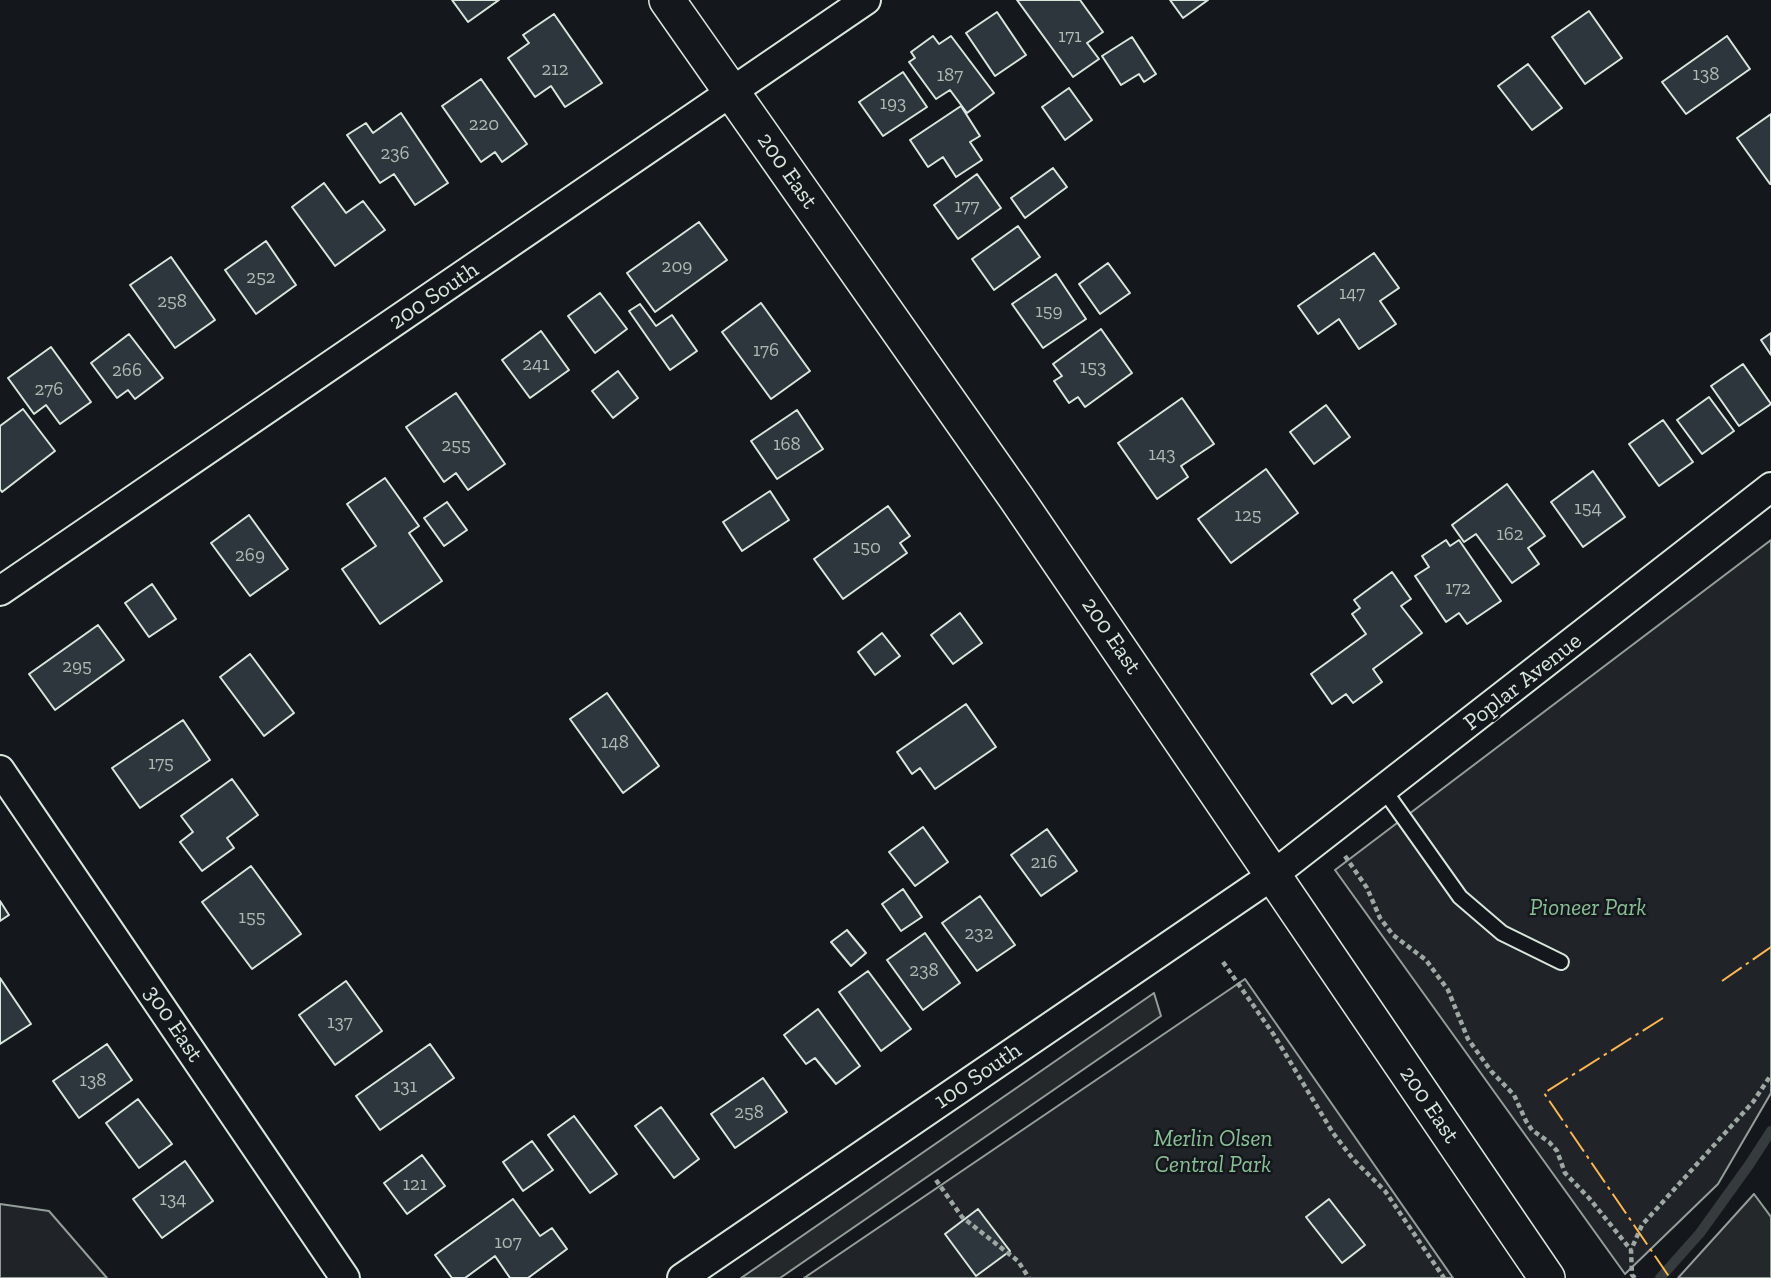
<!DOCTYPE html>
<style>
body{margin:0}
canvas{display:block;background:#14181c}
</style>
<canvas width="1771" height="1278"></canvas>
<script>
const ctx = document.querySelector('canvas').getContext('2d');
ctx.lineJoin = 'round';
function fillPath(path, color) { ctx.fillStyle = color; ctx.fill(path, 'evenodd'); }
const shape = rows => new Path2D(rows.map(r => 'M' + r).join(''));
function strokePath(path, color, width, dash) { ctx.strokeStyle = color; ctx.lineWidth = width; ctx.lineCap = dash ? 'butt' : 'round'; ctx.setLineDash(dash || []); ctx.stroke(path); }
function label(font, color, halo, rows, align = 'center') {
  ctx.font = font + ' "Zilla Slab",serif'; ctx.lineWidth = 5; ctx.setLineDash([]); ctx.textBaseline = 'middle'; ctx.strokeStyle = halo; ctx.fillStyle = color; for (const [text, x, y, turn = 0] of rows) {
    ctx.save(); ctx.translate(x, y); ctx.rotate((+turn || 0) * Math.PI / 180); ctx.textAlign = isNaN(turn) ? turn : align; if (halo) ctx.strokeText(text, 0, 0); ctx.fillText(text, 0, 0); ctx.restore();
  }
}
const green = shape([
 [1771,540,1771,1093,1718,1184,1625,1274,1335,870,1771,540],
 [1245,979,1453,1278,804,1278,1245,979],
 [0,1204,49,1211,107,1278,0,1278,0,1204]
]);
fillPath(green, '#202428');
strokePath(green, '#939e99', 2);
const parking = shape([
 [1154,993,1161,1016,780,1278,741,1278,1154,993],
 [1754,1194,1771,1217,1771,1278,1678,1278,1754,1194]
]);
fillPath(parking, '#24282b');
strokePath(parking, '#939e99', 2);
strokePath(shape([
 [1660,1278,1700,1233,1749,1165,1771,1131]
]), '#363b3e', 10);
const building = shape([
 [452,0,499,0,468,22,452,0],
 [1017,0,1080,0,1103,32,1087,43,1099,59,1073,77,1017,0],
 [1170,0,1208,0,1183,18,1170,0],
 [1589,11,1622,58,1585,84,1552,37,1589,11],
 [997,12,1026,55,995,76,966,33,997,12],
 [554,14,602,83,565,107,551,86,535,97,508,58,529,43,523,35,554,14],
 [933,36,939,44,951,36,994,93,967,113,950,90,936,99,909,62,915,58,911,52,933,36],
 [1727,36,1750,69,1686,114,1662,82,1727,36],
 [1132,37,1156,74,1144,82,1139,74,1121,85,1102,56,1132,37],
 [1528,64,1562,108,1532,130,1498,86,1528,64],
 [903,72,927,107,883,136,859,102,903,72],
 [481,79,527,144,502,162,495,152,481,162,442,106,481,79],
 [1069,88,1092,120,1065,140,1042,107,1069,88],
 [961,106,980,136,970,142,982,160,956,177,943,157,928,167,910,140,961,106],
 [401,113,448,183,415,205,394,174,380,183,347,135,366,123,373,133,401,113],
 [1771,114,1771,184,1770,184,1737,138,1771,114],
 [1053,168,1067,187,1025,218,1011,198,1053,168],
 [977,174,1001,208,958,239,934,205,977,174],
 [324,183,346,213,363,201,385,230,335,266,292,207,324,183],
 [699,222,727,260,655,312,627,273,699,222],
 [1018,226,1040,257,994,290,972,259,1018,226],
 [266,241,296,285,256,314,225,270,266,241],
 [1374,253,1399,288,1380,301,1396,324,1359,349,1339,319,1318,334,1298,306,1374,253],
 [171,257,215,320,175,348,130,285,171,257],
 [1108,263,1130,293,1100,314,1079,284,1108,263],
 [1056,274,1086,319,1043,348,1012,304,1056,274],
 [600,293,627,329,595,353,568,316,600,293],
 [761,303,810,371,771,399,722,332,761,303],
 [640,304,656,326,672,315,697,351,670,370,629,311,640,304],
 [1101,329,1132,373,1085,407,1078,397,1069,403,1054,381,1062,376,1053,364,1101,329],
 [541,331,569,370,530,398,502,360,541,331],
 [1771,333,1771,355,1761,340,1771,333],
 [129,334,163,378,135,399,128,390,117,398,91,363,129,334],
 [51,347,91,402,60,424,46,405,34,414,8,378,51,347],
 [1743,364,1771,404,1739,426,1711,386,1743,364],
 [618,371,638,398,613,418,592,391,618,371],
 [456,393,505,464,468,490,456,473,444,482,406,427,456,393],
 [1709,397,1734,431,1702,454,1677,420,1709,397],
 [1182,398,1214,444,1181,466,1188,477,1157,499,1118,443,1182,398],
 [1326,405,1350,437,1314,464,1290,432,1326,405],
 [23,409,55,451,2,492,0,489,0,426,23,409],
 [797,410,823,449,777,479,751,441,797,410],
 [1663,420,1693,462,1659,486,1629,444,1663,420],
 [1266,469,1298,513,1231,563,1198,519,1266,469],
 [1593,471,1625,517,1583,547,1551,502,1593,471],
 [385,478,419,526,409,533,442,581,380,624,342,569,376,546,347,504,385,478],
 [1507,484,1545,536,1528,548,1539,564,1512,583,1476,534,1464,542,1452,525,1507,484],
 [770,491,789,520,742,551,723,522,770,491],
 [447,502,467,530,444,546,424,518,447,502],
 [888,506,910,536,900,543,907,553,843,599,814,559,888,506],
 [249,515,288,569,250,596,211,543,249,515],
 [1446,540,1450,546,1459,540,1501,601,1467,624,1459,613,1446,622,1415,576,1429,567,1422,556,1446,540],
 [1392,572,1411,599,1401,606,1422,633,1373,669,1382,682,1353,703,1346,694,1332,704,1311,674,1366,634,1352,614,1360,608,1354,600,1392,572],
 [152,584,176,619,149,637,125,603,152,584],
 [960,613,982,643,953,664,931,635,960,613],
 [98,625,124,660,55,710,29,674,98,625],
 [882,633,900,656,875,675,858,652,882,633],
 [250,654,294,713,264,736,220,677,250,654],
 [607,693,659,766,623,793,570,719,607,693],
 [966,704,996,747,935,789,920,768,912,774,897,752,966,704],
 [183,720,210,760,140,808,112,768,183,720],
 [232,779,258,815,227,838,234,848,202,871,180,842,193,832,181,816,232,779],
 [923,827,948,862,915,886,889,852,923,827],
 [1047,829,1077,871,1041,896,1011,855,1047,829],
 [251,866,301,934,252,969,202,902,251,866],
 [903,889,922,917,901,931,882,904,903,889],
 [980,896,1015,945,977,971,942,923,980,896],
 [0,901,9,915,0,921,0,901],
 [847,930,866,953,851,966,831,942,847,930],
 [925,933,960,983,923,1010,887,960,925,933],
 [868,971,911,1029,881,1051,839,992,868,971],
 [0,978,31,1024,0,1044,0,978],
 [346,981,382,1031,335,1065,299,1015,346,981],
 [818,1009,860,1066,836,1084,815,1058,806,1064,784,1035,818,1009],
 [107,1044,132,1080,79,1118,53,1081,107,1044],
 [430,1044,454,1078,380,1130,356,1096,430,1044],
 [763,1078,787,1112,735,1148,711,1114,763,1078],
 [138,1099,172,1144,139,1168,106,1123,138,1099],
 [661,1107,699,1159,674,1178,635,1126,661,1107],
 [574,1116,617,1174,590,1193,548,1135,574,1116],
 [532,1141,553,1170,523,1191,503,1162,532,1141],
 [422,1155,445,1186,407,1214,384,1183,422,1155],
 [185,1161,213,1201,162,1238,133,1199,185,1161],
 [513,1199,540,1236,552,1228,567,1249,528,1278,510,1278,495,1256,465,1278,452,1278,435,1255,513,1199],
 [1329,1199,1365,1245,1342,1263,1306,1217,1329,1199],
 [978,1209,1010,1251,976,1276,945,1234,978,1209]
]);
fillPath(building, '#2c363c');
strokePath(building, '#d8e6dc', 2);
const service = shape([
 [1384,790,1460,897,1502,933,1561,962]
]);
const minor = shape([
 [0,591,866,0],
 [0,770,345,1278],
 [682,1278,1273,875,1771,487]
]);
const tertiary = shape([
 [667,0,1017,499,1547,1278]
]);
strokePath(service, '#d8e6dc', 18);
strokePath(minor, '#d8e6dc', 32);
strokePath(tertiary, '#d8e6dc', 38);
strokePath(shape([
 [1345,856,1367,888,1380,918,1393,935,1426,960,1448,990,1468,1039,1491,1071,1514,1095,1526,1121,1532,1130,1549,1142,1557,1151,1565,1173,1589,1198,1631,1250],
 [1223,962,1274,1035,1333,1133,1353,1159,1385,1191,1444,1278],
 [936,1180,962,1217,1018,1261,1029,1278],
 [1635,1278,1632,1275,1631,1250,1642,1225,1753,1102,1771,1075]
]), '#9da8a2', 4.5, [5, 3.5]);
strokePath(service, '#14181c', 14);
strokePath(minor, '#14181c', 28);
strokePath(tertiary, '#14181c', 35);
strokePath(shape([
 [1722,981,1771,947],
 [1663,1018,1544,1093,1670,1278]
]), '#ffb74d', 2, [24, 5, 3.5, 5]);
label('19px', '#adbab4', null, [
 ["171",1070,37],
 ["212",555,70],
 ["138",1706,75],
 ["187",950,76],
 ["193",893,104],
 ["220",484,125],
 ["236",395,154],
 ["177",967,207],
 ["209",677,267],
 ["252",261,278],
 ["147",1352,294],
 ["258",172,302],
 ["159",1049,312],
 ["176",766,351],
 ["241",536,365],
 ["153",1093,368],
 ["266",127,371],
 ["276",49,390],
 ["168",787,445],
 ["255",456,446],
 ["143",1162,455],
 ["154",1588,509],
 ["125",1248,516],
 ["162",1510,535],
 ["150",867,548],
 ["269",250,556],
 ["172",1458,589],
 ["295",77,667],
 ["148",615,743],
 ["175",161,764],
 ["216",1044,863],
 ["155",252,918],
 ["232",979,934],
 ["238",924,971],
 ["137",340,1023],
 ["138",93,1081],
 ["131",405,1087],
 ["258",749,1113],
 ["121",415,1185],
 ["134",173,1200],
 ["107",508,1243]
]);
label('23px', '#d8e6dc', '#14181c', [
 ["200 East",787,171,55],
 ["200 South",434,296,-34],
 ["200 East",1111,636,56],
 ["Poplar Avenue",1523,682,-38],
 ["300 East",173,1024,56],
 ["100 South",978,1076,-34],
 ["200 East",1429,1105,56]
]);
label('italic 23px', '#8ac095', '#14181c', [
 ["Pioneer Park",1588,908],
 ["Merlin Olsen",1213,1139],
 ["Central Park",1213,1165]
]);
</script>
